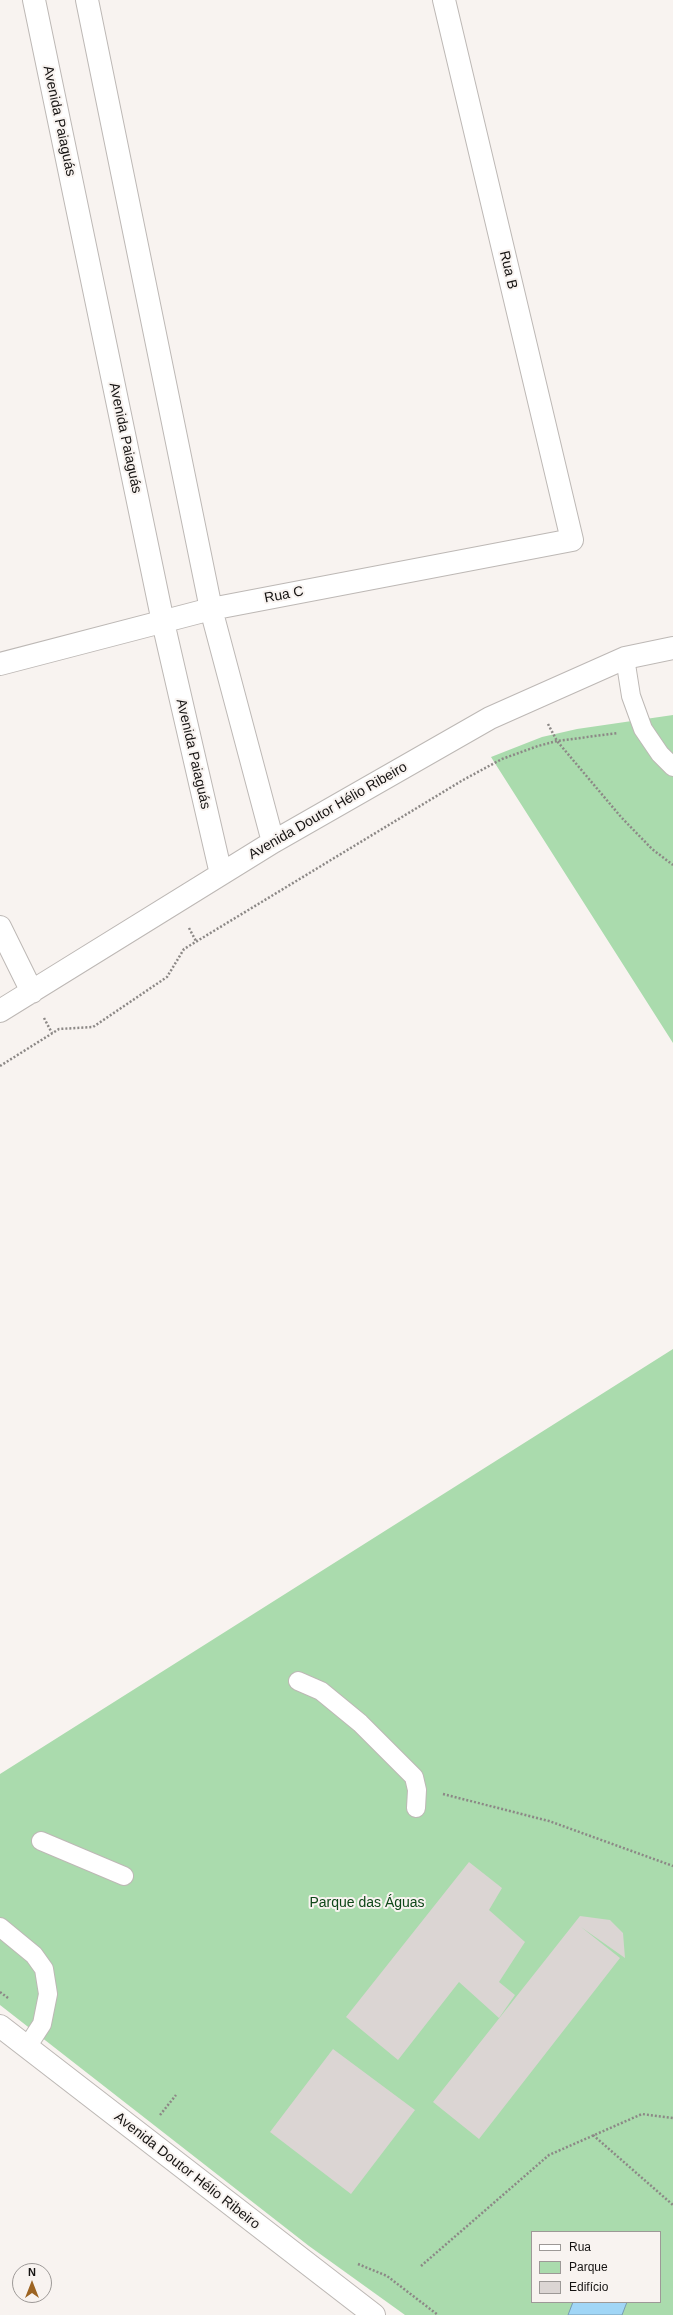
<!DOCTYPE html>
<meta charset="utf-8">
<style>
body{margin:0}
#map{position:relative;width:673px;height:2315px;overflow:hidden;background:#f8f3f0;font-family:Helvetica,sans-serif}
canvas{display:block}
.legend{position:absolute;left:531px;top:2231px;width:130px;height:72px;box-sizing:border-box;background:#f8f3f0;border:1px solid #9d9997;margin:0;padding:5px 7px;list-style:none;font-size:12px;color:#151312}
.legend li{display:flex;align-items:center;gap:8px;height:20px}
.legend b{width:20px;border:1px solid #9d9997}
.north{position:absolute;left:12px;top:2263px;width:40px;height:40px;box-sizing:border-box;background:#f8f3f0;border:1px solid #9d9997;border-radius:50%;rotate:0deg;font-size:11px;font-weight:700;line-height:16px;text-align:center;color:#151312}
.north::after{content:'';display:block;margin:auto;width:14px;height:18px;background:#9d6422;clip-path:polygon(50% 0,100% 100%,50% 72%,0 100%)}
</style>
<div id="map">
<canvas width="673" height="2315"></canvas>
<ul class="legend">
<li><b style="height:5px;background:#fff"></b>Rua</li>
<li><b style="height:11px;background:#aadbad"></b>Parque</li>
<li><b style="height:11px;background:#dbd5d3"></b>Edifício</li>
</ul>
<div class="north">N</div>
</div>
<script>
const ctx = document.querySelector('canvas').getContext('2d');
ctx.lineJoin = 'round';
function fillPath(path, color) { ctx.fillStyle = color; ctx.fill(path, 'evenodd'); }
const shape = rows => new Path2D(rows.map(r => 'M' + r).join(''));
function strokePath(path, color, width, dash) { ctx.strokeStyle = color; ctx.lineWidth = width; ctx.lineCap = dash ? 'butt' : 'round'; ctx.setLineDash(dash || []); ctx.stroke(path); }
function label(font, color, halo, rows, align = 'center') {
  ctx.font = font + ' Helvetica,sans-serif'; ctx.lineWidth = 4; ctx.setLineDash([]); ctx.textBaseline = 'middle'; ctx.strokeStyle = halo; ctx.fillStyle = color; for (const [text, x, y, turn = 0] of rows) {
    ctx.save(); ctx.translate(x, y); ctx.rotate((+turn || 0) * Math.PI / 180); ctx.textAlign = isNaN(turn) ? turn : align; if (halo) ctx.strokeText(text, 0, 0); ctx.fillText(text, 0, 0); ctx.restore();
  }
}
fillPath(shape([
 [673,715,673,1043,491,757,542,737,577,729],
 [673,1349,673,2315,405,2315,309,2246,0,2005,0,1774],
 [532,2232,660,2232,660,2302,532,2302]
]), '#aadbad');
const water = shape([
 [573,2302,627,2302,622,2315,568,2315,573,2302]
]);
fillPath(water, '#a1d6f6');
strokePath(water, '#779cb2', 1);
fillPath(shape([
 [469,1862,502,1888,489,1910,525,1942,499,1982,515,1995,499,2018,459,1982,398,2060,346,2017],
 [580,1916,610,1920,623,1933,625,1958,581,1927,620,1958,479,2139,433,2102],
 [333,2049,415,2110,351,2194,270,2132]
]), '#dbd5d3');
const lane = shape([
 [625,658,631,696,643,729,660,754,673,767],
 [298,1681,321,1691,360,1723,414,1777,417,1790,416,1808],
 [41,1841,124,1876],
 [0,1927,34,1955,44,1969,48,1994,42,2024,27,2047]
]);
const street = shape([
 [34,0,163,622,221,874],
 [87,0,211,609,273,842],
 [0,664,211,609,572,540,444,0],
 [0,927,32,992],
 [0,1011,273,842,490,718,625,658,673,648]
]);
const primary = shape([
 [0,2026,374,2315]
]);
strokePath(lane, '#bdb8b5', 20);
strokePath(street, '#bdb8b5', 24);
strokePath(primary, '#bdb8b5', 24);
strokePath(shape([
 [548,724,557,741,621,817,652,849,673,865],
 [189,928,196,941],
 [44,1018,52,1033],
 [0,1066,59,1029,93,1027,167,977,184,949,463,780,502,759,538,746,557,741,618,733],
 [443,1794,549,1821,673,1866],
 [0,1992,8,1998],
 [160,2115,176,2095],
 [593,2135,673,2205],
 [358,2264,387,2276,438,2315],
 [421,2266,549,2155,642,2114,673,2118]
]), '#8c8886', 2.5, [2, 2]);
strokePath(lane, '#fff', 18);
strokePath(street, '#fff', 22);
strokePath(primary, '#fff', 22);
label('14px', '#151312', '#f8f3f0', [
 ["Avenida Paiaguás",59,121,78],
 ["Rua B",508,270,77],
 ["Avenida Paiaguás",125,438,78],
 ["Rua C",284,595,-11],
 ["Avenida Paiaguás",193,754,77],
 ["Avenida Doutor Hélio Ribeiro",328,811,-30],
 ["Avenida Doutor Hélio Ribeiro",187,2171,38]
]);
label('14px', '#0e4718', '#f8f3f0', [
 ["Parque das Águas",367,1903]
]);
</script>
